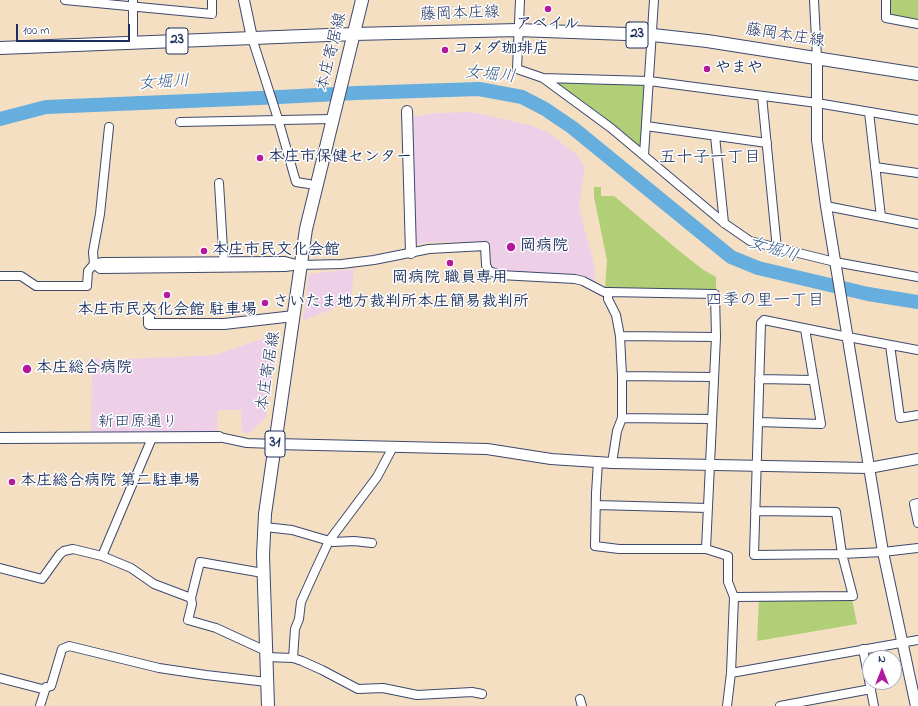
<!DOCTYPE html>
<meta charset="utf-8">
<style>
body{margin:0}
#map{position:relative;width:918px;height:706px;overflow:hidden;background:#f5dfc3;font-family:"Indie Flower",sans-serif}
canvas{display:block}
.north{position:absolute;left:862px;top:650px;width:40px;height:40px;box-sizing:border-box;background:#fff;border:1px solid #a4acbf;border-radius:50%;rotate:0deg;font-size:11px;font-weight:700;line-height:16px;text-align:center;color:#1b2f5e}
.north::after{content:'';display:block;margin:auto;width:14px;height:18px;background:#b5179e;clip-path:polygon(50% 0,100% 100%,50% 72%,0 100%)}
.scale{position:absolute;left:16px;top:24px;width:114px;height:18px;box-sizing:border-box;border:2px solid #1b2f5e;border-top:0;padding-left:5px;font-size:12px;line-height:14px;white-space:nowrap;color:#1b2f5e;-webkit-text-stroke:3px #fff;paint-order:stroke}
</style>
<div id="map">
<canvas width="918" height="706"></canvas>
<div class="north">N</div>
<div class="scale">100 m</div>
</div>
<script>
const ctx = document.querySelector('canvas').getContext('2d');
ctx.lineJoin = 'round';
function fillPath(path, color) { ctx.fillStyle = color; ctx.fill(path, 'evenodd'); }
const shape = rows => new Path2D(rows.map(r => 'M' + r).join(''));
function strokePath(path, color, width, dash) { ctx.strokeStyle = color; ctx.lineWidth = width; ctx.lineCap = dash ? 'butt' : 'round'; ctx.setLineDash(dash || []); ctx.stroke(path); }
function label(font, color, halo, rows, align = 'center') {
  ctx.font = font + ' "Indie Flower","Klee One",sans-serif'; ctx.lineWidth = 3; ctx.setLineDash([]); ctx.textBaseline = 'middle'; ctx.strokeStyle = halo; ctx.fillStyle = color; for (const [text, x, y, turn = 0] of rows) {
    ctx.save(); ctx.translate(x, y); ctx.rotate((+turn || 0) * Math.PI / 180); ctx.textAlign = isNaN(turn) ? turn : align; if (halo) ctx.strokeText(text, 0, 0); ctx.fillText(text, 0, 0); ctx.restore();
  }
}
fillPath(shape([
 [471,112,530,125,549,133,577,155,585,167,579,207,594,265,595,283,578,276,498,272,491,268,489,263,487,242,431,242,413,245,411,117,436,113],
 [354,269,351,301,303,321,309,274],
 [279,333,266,417,250,433,242,433,241,410,218,410,217,433,91,433,92,358,106,360,215,355]
]), '#edd0e8');
fillPath(shape([
 [889,0,918,0,918,21,892,17,889,14],
 [560,81,641,83,644,86,642,142,639,146,598,112,560,85],
 [594,187,601,187,601,196,614,196,677,249,702,269,716,277,716,290,605,288,607,260,594,197],
 [759,599,852,599,857,624,757,641]
]), '#b1cf76');
strokePath(shape([
 [0,119,46,107,260,98,356,93,479,89,522,97,545,109,573,128,731,257,758,268,868,294,918,302]
]), '#65aedd', 14);
const minor = shape([
 [65,0,212,14,212,0],
 [520,0,517,69,543,78,649,81,817,103,918,120],
 [814,0,817,58],
 [886,0,886,18,918,24],
 [252,38,278,119,296,182,309,184],
 [133,42,133,0],
 [543,78,611,128,724,223,750,241,835,262,918,277],
 [762,96,777,249],
 [869,112,881,217],
 [180,122,332,119],
 [646,126,767,143],
 [715,136,724,223],
 [644,155,654,0],
 [875,167,918,173],
 [219,183,224,266],
 [826,206,918,224],
 [94,264,100,269,285,267,300,265,342,264,374,260,429,249,485,246,486,265,489,271,500,275,575,279,583,281,604,292,608,292,715,294,716,337,706,549],
 [94,264,103,262,285,261,296,264],
 [0,276,21,276,36,286,87,286,88,271,94,264,93,252,100,214,109,127],
 [608,292,608,299,616,315,620,336,622,376,622,418,617,431,612,463],
 [620,336,716,337],
 [890,345,900,418,918,415],
 [918,350,848,337,764,320,761,323,754,555,842,554,883,552,918,548],
 [622,376,713,377],
 [759,379,813,380],
 [622,418,712,419],
 [758,422,821,424,805,329],
 [219,437,247,443,275,444],
 [598,462,596,493,595,546,619,549,706,549,728,556,728,582,734,597,731,673,727,706],
 [918,503,914,504,918,523],
 [596,505,708,508],
 [265,527,292,530,333,542,354,541,372,543],
 [102,556,131,568,154,584,191,598,200,562,263,573],
 [0,568,42,579,60,554,64,551,73,549,102,556,152,438],
 [734,597,853,596,842,554,836,512,755,511],
 [191,598,192,604,188,620,216,628,266,651],
 [863,649,874,706],
 [266,657,293,658,302,661,322,670,358,689,383,688,417,695,472,692,482,694],
 [293,658,295,629,299,619,301,602,315,571,329,541,377,477,393,447],
 [731,673,918,640],
 [0,678,42,689,51,686,62,649,69,646,159,668,206,675,267,682],
 [580,699,582,706],
 [40,706,46,687],
 [780,706,871,689]
]);
const tertiary = shape([
 [244,0,252,38],
 [817,58,817,140,826,206,883,552,916,706],
 [407,111,411,253],
 [149,312,149,324,224,324,294,316],
 [0,438,219,437],
 [275,444,487,449,551,459,612,463,869,468,918,459]
]);
const primary = shape([
 [0,48,354,34,518,30,653,35,707,41,918,74],
 [268,706,263,555,265,514,306,229,362,0]
]);
strokePath(minor, '#3c496d', 10);
strokePath(tertiary, '#3c496d', 12);
strokePath(primary, '#3c496d', 14);
strokePath(minor, '#fff', 8);
strokePath(tertiary, '#fff', 10);
strokePath(primary, '#fff', 12);
for (const [x, y, r, color] of [
 [548,9,4,"#b5179e"],
 [445,50,4,"#b5179e"],
 [707,69,4,"#b5179e"],
 [260,158,4,"#b5179e"],
 [511,247,5,"#b5179e"],
 [204,251,4,"#b5179e"],
 [450,263,4,"#b5179e"],
 [167,295,4,"#b5179e"],
 [265,303,4,"#b5179e"],
 [27,369,5,"#b5179e"],
 [12,482,4,"#b5179e"]
]) { const dot = new Path2D(); dot.arc(x, y, r, 0, 2 * Math.PI); ctx.fillStyle = color; ctx.fill(dot); strokePath(dot, '#fff', 1.5); }
for (const [x, y, w] of [
 [637,35,22],
 [177,41,22],
 [275,444,20]
]) { const box = new Path2D(); box.roundRect(x - w / 2, y - 13, w, 26, 3); ctx.fillStyle = '#fff'; ctx.fill(box); strokePath(box, '#1b2f5e', 1); }
label('bold 15px', '#1b2f5e', null, [
 ["23",637,35],
 ["23",177,41],
 ["31",275,444]
]);
label('16px', '#1b2f5e', '#fff', [
 ["藤岡本庄線",460,15,-2],
 ["藤岡本庄線",785,37,9],
 ["本庄寄居線",333,52,-76],
 ["本庄寄居線",270,371,-81],
 ["新田原通り",138,423]
]);
label('bold 16px', '#1b2f5e', '#fff', [
 ["アベイル",548,25,"center"],
 ["コメダ珈琲店",453,50],
 ["やまや",715,69],
 ["本庄市保健センター",268,158],
 ["岡病院",520,247],
 ["本庄市民文化会館",212,251],
 ["岡病院 職員専用",450,279,"center"],
 ["さいたま地方裁判所本庄簡易裁判所",273,303],
 ["本庄市民文化会館 駐車場",167,311,"center"],
 ["本庄総合病院",36,369],
 ["本庄総合病院 第二駐車場",20,482]
], 'left');
label('italic 17px', '#355b8a', '#fff', [
 ["女堀川",490,76,6],
 ["女堀川",164,84,-3],
 ["女堀川",773,251,17]
]);
label('17px', '#1b2f5e', '#fff', [
 ["五十子一丁目",710,159],
 ["四季の里一丁目",765,302]
]);
</script>
